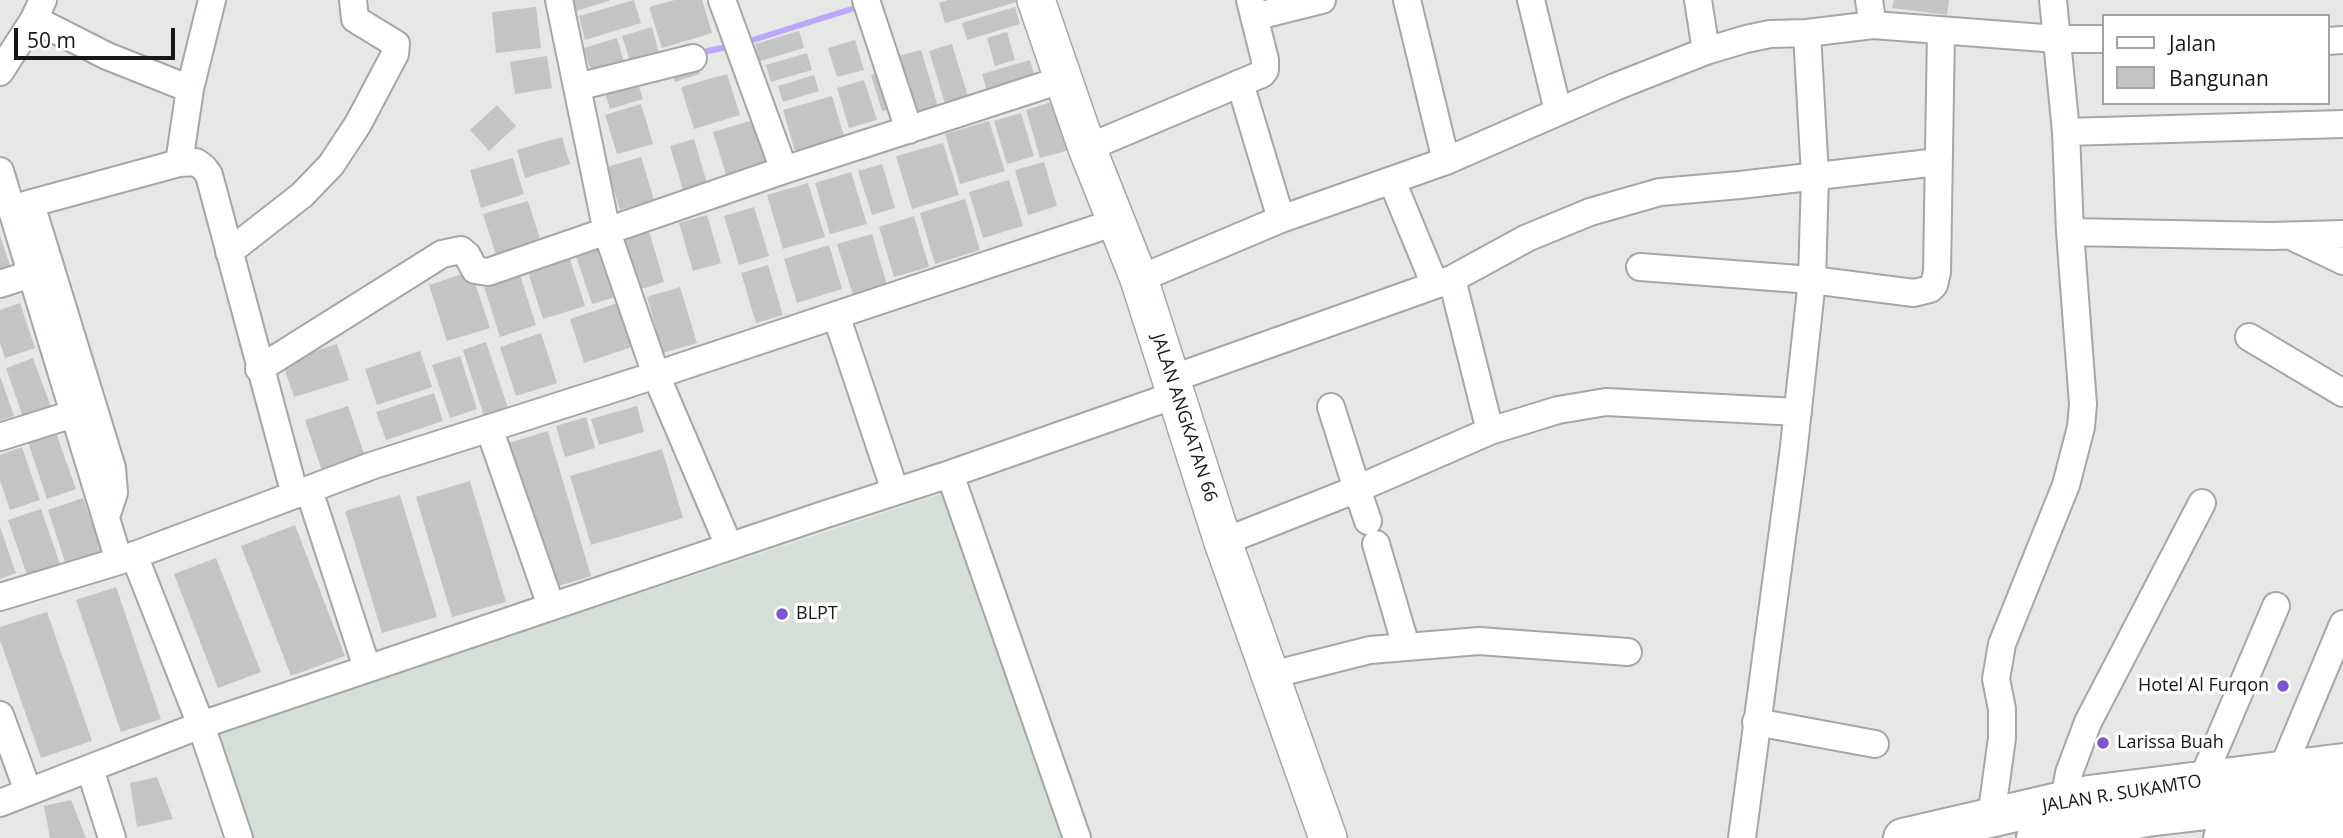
<!DOCTYPE html>
<style>
body{margin:0}
#map{position:relative;width:2343px;height:838px;overflow:hidden;background:#e6e8e6;font-family:"Open Sans",sans-serif}
canvas{display:block}
.legend{position:absolute;left:2102px;top:14px;width:228px;height:91px;box-sizing:border-box;background:#fff;border:2px solid #a2a2a2;margin:0;padding:9px 12px;list-style:none;font-size:21px;color:#161716}
.legend li{display:flex;align-items:center;gap:14px;height:35px}
.legend b{width:35px;border:2px solid #a2a2a2}
.scale{position:absolute;left:14px;top:28px;width:161px;height:32px;box-sizing:border-box;border:4px solid #161716;border-top:0;padding-left:9px;font-size:21px;line-height:24px;white-space:nowrap;color:#161716;-webkit-text-stroke:5px #fff;paint-order:stroke}
</style>
<div id="map">
<canvas width="2343" height="838"></canvas>
<ul class="legend">
<li><b style="height:9px;background:#fff"></b>Jalan</li>
<li><b style="height:19px;background:#c2c5c3"></b>Bangunan</li>
</ul>
<div class="scale">50 m</div>
</div>
<script>
const ctx = document.querySelector('canvas').getContext('2d');
ctx.lineJoin = 'round';
function fillPath(path, color) { ctx.fillStyle = color; ctx.fill(path, 'evenodd'); }
const shape = rows => new Path2D(rows.map(r => 'M' + r).join(''));
function strokePath(path, color, width, dash) { ctx.strokeStyle = color; ctx.lineWidth = width; ctx.lineCap = dash ? 'butt' : 'round'; ctx.setLineDash(dash || []); ctx.stroke(path); }
function label(font, color, halo, rows, align = 'center') {
  ctx.font = font + ' "Open Sans",sans-serif'; ctx.lineWidth = 7; ctx.setLineDash([]); ctx.textBaseline = 'middle'; ctx.strokeStyle = halo; ctx.fillStyle = color; for (const [text, x, y, turn = 0] of rows) {
    ctx.save(); ctx.translate(x, y); ctx.rotate((+turn || 0) * Math.PI / 180); ctx.textAlign = isNaN(turn) ? turn : align; if (halo) ctx.strokeText(text, 0, 0); ctx.fillText(text, 0, 0); ctx.restore();
  }
}
fillPath(shape([
 [944,493,1063,838,247,838,212,734]
]), '#d5ded7');
strokePath(shape([
 [743,43,858,7],
 [698,53,732,46]
]), '#bca8fa', 6);
fillPath(shape([
 [573,0,609,0,609,1,576,11],
 [634,0,641,23,585,40,579,16],
 [675,0,702,0,712,33,662,48,649,7],
 [948,0,1020,0,1020,1,945,23,939,3],
 [1894,0,1949,0,1947,15,1892,8],
 [536,7,541,48,496,53,492,12],
 [1015,7,1020,24,967,40,962,23],
 [652,27,660,57,631,65,622,36],
 [799,31,804,48,760,61,755,44],
 [1007,32,1015,60,995,66,987,38],
 [617,38,625,65,592,75,584,48],
 [855,40,864,70,837,77,828,48],
 [952,44,969,100,946,107,929,51],
 [921,50,938,107,908,116,891,58],
 [807,53,812,70,771,82,766,65],
 [547,56,552,88,515,94,510,62],
 [696,60,700,74,675,82,670,67],
 [1030,60,1036,81,988,95,982,74],
 [885,71,895,107,882,111,871,75],
 [727,74,740,115,694,129,681,87],
 [814,75,819,91,783,102,778,86],
 [636,76,643,99,610,109,603,86],
 [864,80,877,120,849,128,837,88],
 [832,96,844,136,795,151,783,110],
 [1054,101,1069,150,1040,158,1026,110],
 [641,104,653,144,617,154,605,115],
 [497,105,516,126,489,151,470,130],
 [1021,113,1034,156,1007,164,994,121],
 [756,119,769,162,726,175,713,132],
 [989,121,1005,171,960,184,945,134],
 [562,137,570,164,525,178,517,150],
 [694,139,707,183,683,190,670,146],
 [943,143,959,195,912,209,896,156],
 [641,157,654,200,620,210,607,167],
 [513,158,524,194,481,208,470,170],
 [1044,162,1057,206,1028,215,1015,170],
 [882,164,895,208,872,215,858,171],
 [851,172,867,224,830,234,815,183],
 [1009,180,1023,226,983,238,969,192],
 [808,183,825,237,783,249,767,195],
 [965,199,980,250,935,264,920,213],
 [528,201,541,242,496,255,483,214],
 [754,207,769,256,739,265,724,216],
 [707,215,721,263,693,271,679,223],
 [914,216,929,267,894,277,879,227],
 [649,231,664,282,635,291,620,239],
 [872,234,887,285,853,295,837,244],
 [0,236,11,268,0,272],
 [829,245,842,289,797,303,784,259],
 [600,249,615,297,592,304,576,256],
 [569,256,585,306,543,319,527,269],
 [768,265,783,315,756,323,741,273],
 [471,271,490,328,447,341,429,285],
 [520,275,536,325,500,337,484,287],
 [680,287,697,343,663,353,647,297],
 [621,302,635,346,584,363,570,319],
 [20,303,35,348,5,358,0,343,0,310],
 [541,333,557,383,516,396,500,347],
 [486,342,509,411,485,419,463,350],
 [337,344,349,380,294,397,282,362],
 [420,351,432,387,377,405,365,369],
 [460,356,477,409,450,418,432,365],
 [33,358,51,407,23,417,6,368],
 [0,376,14,416,0,421],
 [434,393,443,421,386,440,376,412],
 [348,406,366,460,323,474,305,420],
 [637,406,644,432,599,445,591,419],
 [586,417,595,448,565,457,556,426],
 [548,431,591,576,549,589,505,444],
 [56,433,76,489,47,499,28,442],
 [22,447,40,500,10,510,0,480,0,455],
 [662,449,683,518,591,545,570,476],
 [470,481,506,602,452,617,416,497],
 [400,495,437,617,382,633,345,511],
 [83,498,103,555,67,568,48,510],
 [41,509,60,564,27,575,8,520],
 [295,525,345,656,291,676,241,546],
 [0,527,16,573,0,579],
 [216,558,261,672,218,688,174,574],
 [116,587,161,719,121,732,76,600],
 [47,612,92,741,41,758,0,640,0,627],
 [157,777,173,819,137,827,130,783],
 [71,800,86,838,50,838,44,806]
]), '#c2c5c3');
const street = shape([
 [559,0,607,232,656,375,729,546],
 [722,0,784,170],
 [866,0,909,130],
 [1407,0,1446,161],
 [1531,0,1558,111],
 [1698,0,1706,51],
 [1869,0,1873,25],
 [1254,17,1322,0],
 [34,19,107,56,190,89],
 [2327,41,2343,40],
 [0,72,34,19,43,0],
 [1240,83,1281,219],
 [577,87,693,58],
 [2066,132,2343,124],
 [1087,148,1262,74,1265,70,1265,60,1250,0],
 [179,163,190,89,212,0],
 [0,171,119,561],
 [1392,181,1435,285],
 [31,204,112,468,114,493,107,514],
 [10,209,179,163,196,162,204,168,209,175,295,495],
 [2070,232,2271,236,2343,234],
 [2295,238,2343,261],
 [229,252,302,195,331,165,358,124,395,54,396,44,355,19,353,0],
 [1640,267,1812,280,1914,293,1930,289,1934,285,1937,272,1941,31],
 [1139,279,1281,219,1446,161,1615,87,1706,51,1746,39,1770,34,1807,33,1873,25,2057,39,2103,39],
 [1452,279,1490,431],
 [0,284,31,274],
 [836,315,895,491],
 [2249,337,2343,393],
 [259,369,442,254,461,250,467,255,475,270,488,272,784,170,1064,79],
 [1171,379,1452,279,1527,238,1590,212,1660,192,1740,185,1938,162],
 [489,428,551,606],
 [0,437,73,414],
 [950,474,1077,838],
 [309,490,367,668],
 [1368,521,1357,489,1490,431,1558,410,1606,402,1798,412],
 [1223,542,1357,489,1331,407],
 [1376,544,1406,646],
 [134,555,201,725,239,838],
 [0,597,119,561,371,466,656,375,1116,222],
 [1271,675,1370,650,1479,641,1628,652],
 [0,715,28,791],
 [1756,722,1875,744],
 [90,769,112,838],
 [2282,770,2343,624],
 [2202,780,2276,606],
 [2064,801,2069,773,2088,722,2202,503],
 [0,803,201,725,823,515,950,474,1175,395],
 [1991,818,2002,738,2002,709,1996,679,2002,644,2066,485,2081,427,2083,404,2070,232,2066,132,2053,0],
 [1742,838,1793,455,1812,280,1815,176,1807,33]
]);
const secondary = shape([
 [1036,0,1087,148,1139,279,1223,542,1328,838]
]);
const highway = shape([
 [1903,838,2089,795,2343,763],
 [2036,838,2147,817,2343,794],
 [2223,838,2343,825]
]);
strokePath(street, '#a4a7a5', 30);
strokePath(secondary, '#a4a7a5', 40);
strokePath(highway, '#a4a7a5', 42);
strokePath(street, '#fff', 26);
strokePath(secondary, '#fff', 37);
strokePath(highway, '#fff', 38);
for (const [x, y, r, color] of [
 [782,614,7,"#7d56cf"],
 [2283,686,7,"#7d56cf"],
 [2103,743,7,"#7d56cf"]
]) { const dot = new Path2D(); dot.arc(x, y, r, 0, 2 * Math.PI); ctx.fillStyle = color; ctx.fill(dot); strokePath(dot, '#fff', 2.5); }
label('18px', '#161716', '#fff', [
 ["JALAN ANGKATAN 66",1184,418,72],
 ["JALAN R. SUKAMTO",2122,794,-9]
]);
label('18px', '#161716', '#fff', [
 ["BLPT",796,614],
 ["Hotel Al Furqon",2269,686,"right"],
 ["Larissa Buah",2117,743]
], 'left');
</script>
